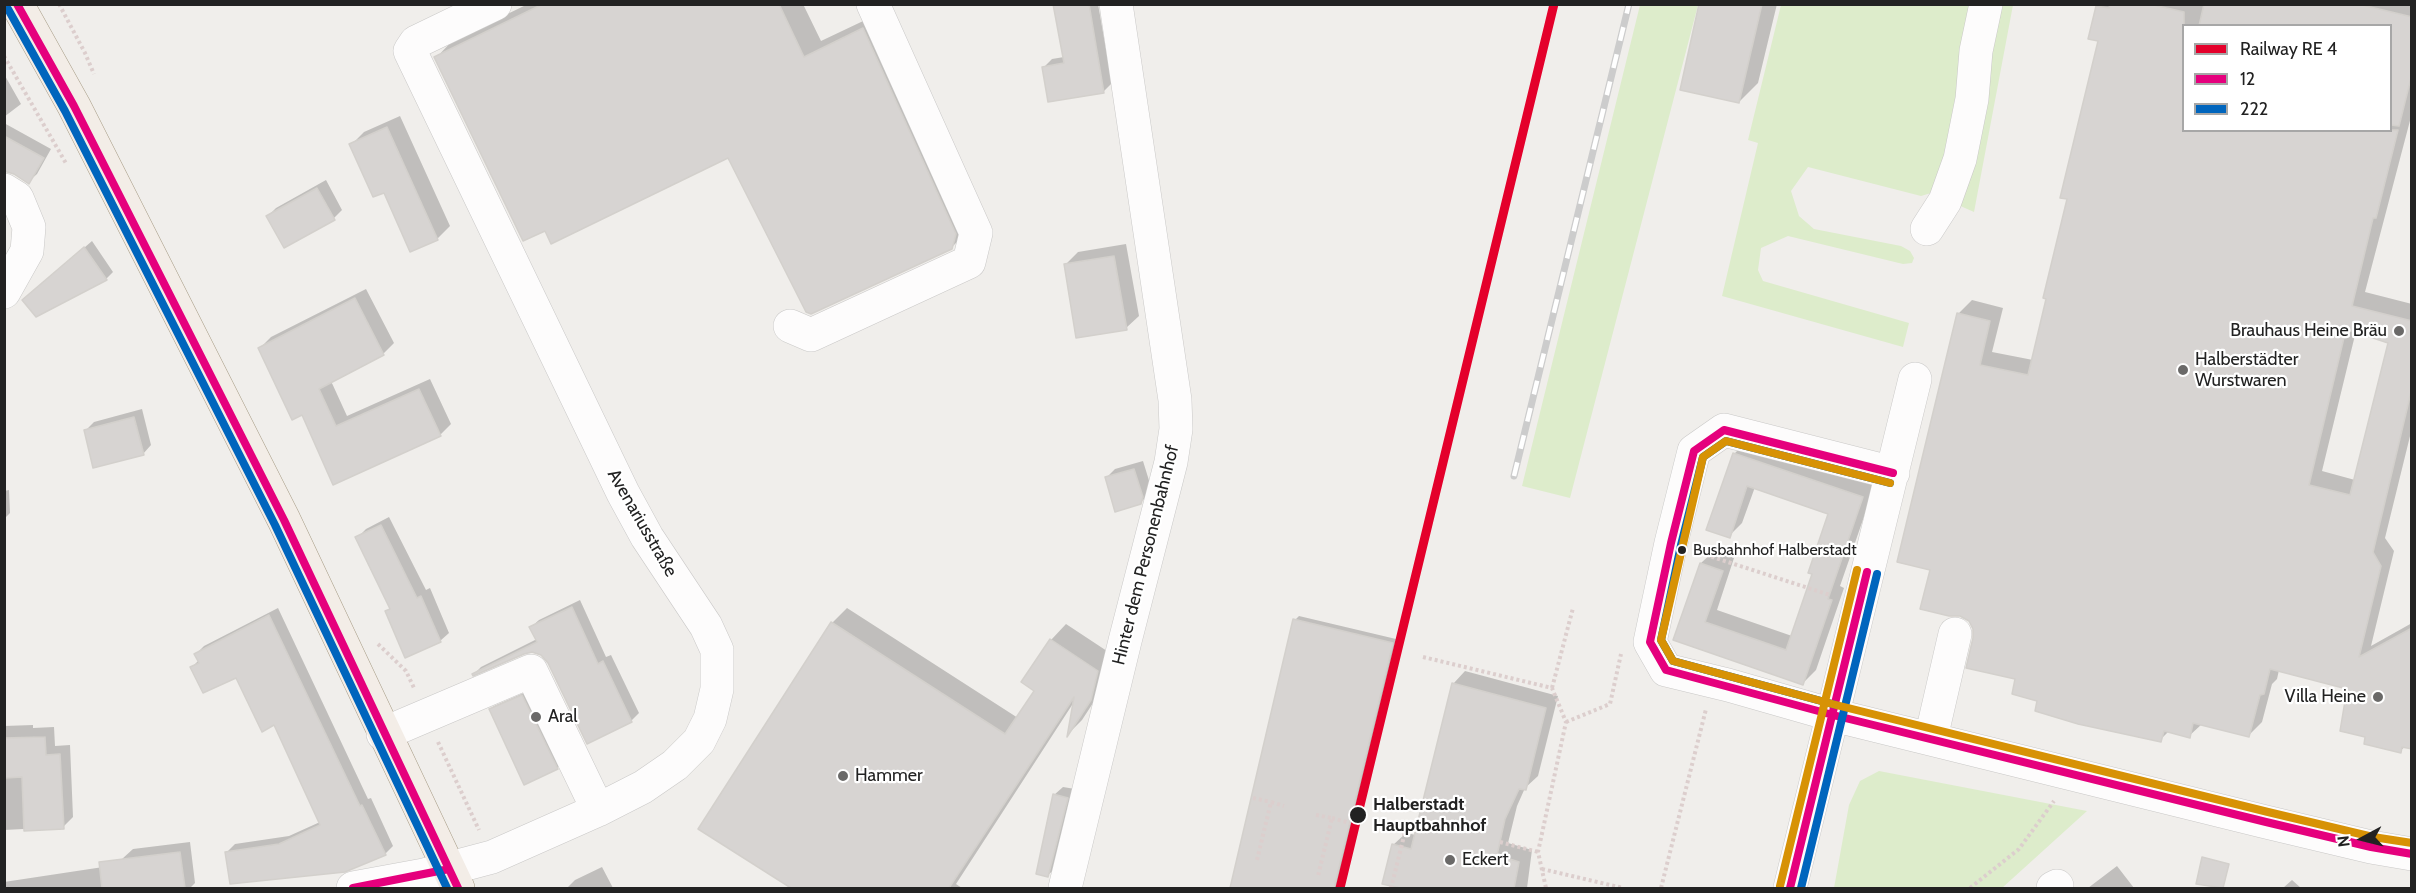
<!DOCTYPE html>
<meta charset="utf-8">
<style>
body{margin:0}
#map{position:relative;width:2416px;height:893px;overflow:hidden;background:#f0eeeb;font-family:Cabin,sans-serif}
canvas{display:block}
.frame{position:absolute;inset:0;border:6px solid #222;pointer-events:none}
.legend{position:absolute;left:2182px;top:24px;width:210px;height:108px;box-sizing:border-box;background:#fff;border:2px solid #a7a7a7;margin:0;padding:8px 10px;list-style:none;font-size:18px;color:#222}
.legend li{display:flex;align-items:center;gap:12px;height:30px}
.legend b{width:30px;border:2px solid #a7a7a7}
.north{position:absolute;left:2332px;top:809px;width:60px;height:60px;-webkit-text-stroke:4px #fff;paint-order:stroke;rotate:263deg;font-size:16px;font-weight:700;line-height:24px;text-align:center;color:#222}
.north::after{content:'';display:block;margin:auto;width:21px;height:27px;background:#222;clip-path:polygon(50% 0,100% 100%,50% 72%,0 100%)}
</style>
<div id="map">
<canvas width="2416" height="893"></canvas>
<div class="frame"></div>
<ul class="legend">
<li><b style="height:8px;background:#e4002b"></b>Railway RE 4</li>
<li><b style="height:8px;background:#e5007d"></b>12</li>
<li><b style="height:8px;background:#0065bd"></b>222</li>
</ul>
<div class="north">N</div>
</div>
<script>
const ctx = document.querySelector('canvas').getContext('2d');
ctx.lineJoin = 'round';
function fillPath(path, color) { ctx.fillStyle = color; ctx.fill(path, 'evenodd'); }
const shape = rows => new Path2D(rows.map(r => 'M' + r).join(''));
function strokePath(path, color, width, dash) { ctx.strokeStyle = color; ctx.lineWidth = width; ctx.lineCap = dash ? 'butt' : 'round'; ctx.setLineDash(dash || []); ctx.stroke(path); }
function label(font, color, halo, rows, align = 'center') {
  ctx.font = font + ' Cabin,sans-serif'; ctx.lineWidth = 4.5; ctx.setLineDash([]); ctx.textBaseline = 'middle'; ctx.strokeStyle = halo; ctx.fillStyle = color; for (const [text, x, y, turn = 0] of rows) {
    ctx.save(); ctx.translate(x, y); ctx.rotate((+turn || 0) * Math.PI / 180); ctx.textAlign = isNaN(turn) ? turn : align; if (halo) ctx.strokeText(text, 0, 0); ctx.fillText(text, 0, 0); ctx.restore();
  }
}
fillPath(shape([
 [1640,5,1698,5,1570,498,1522,486],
 [1781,5,2013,5,1974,212,1931,193,1921,196,1808,167,1791,191,1799,216,1814,229,1901,246,1910,251,1914,258,1912,263,1903,264,1788,236,1761,248,1758,270,1763,281,1909,323,1903,347,1722,296,1758,143,1748,140],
 [1879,771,2087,811,2002,888,1834,888,1849,805,1860,781]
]), '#ddeccb');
fillPath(shape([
 [528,4,803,4,821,41,880,13,968,231,951,248,728,156,545,229,436,58,452,41],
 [1055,4,1098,4,1112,83,1103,92,1043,68,1052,59,1064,57],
 [1700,4,1777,4,1758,83,1739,102],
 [2099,4,2412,4,2412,113,2365,292,2412,304,2412,428,2385,538,2394,551,2371,646,2412,623,2412,747,2406,746,2400,751,2367,736,2349,688,2279,670,2277,679,2272,684,2262,722,2249,735,2202,724,2189,736,2169,731,2160,740,2017,678,1975,638,1975,629,1970,620,1932,569,1958,314,1972,300,2003,308,1992,352,2033,360,2068,197,2099,40,2097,6],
 [2184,26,2390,26,2390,130,2184,130],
 [2356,331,2390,342,2355,480,2322,471],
 [4,74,21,104,4,117],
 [400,116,450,226,437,239,351,145,364,132],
 [4,123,51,149,37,174,28,182,4,169],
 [326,180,342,210,334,218,268,216,276,208],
 [92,241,113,272,106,279,32,293],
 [1126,244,1139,316,1126,328,1065,265,1078,252],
 [366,289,394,343,383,354,331,381,347,416,430,379,451,424,440,435,334,483,302,413,260,348,271,337],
 [142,409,151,445,143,454,85,431,94,422],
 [1747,441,1875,485,1840,586,1844,588,1816,670,1803,683,1675,639,1701,563,1714,551,1734,558,1717,610,1792,636,1814,573,1830,513,1755,487,1742,523,1729,536,1734,454],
 [1143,461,1151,487,1149,494,1140,503,1106,478,1115,469],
 [9,490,10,513,4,519,4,491],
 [389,517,426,590,430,588,449,633,440,641,387,612,391,607,357,538,366,529],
 [580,600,606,657,611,655,639,713,631,721,588,742,549,662,542,654,533,651,524,652,475,673,481,667,537,639,531,627,539,620],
 [278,608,368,799,371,798,393,846,385,854,342,863,227,852,235,844,289,836,320,822,274,723,237,676,192,667,199,660,196,654,204,646],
 [847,608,1018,718,1036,690,1023,682,1051,640,1066,624,1113,655,1106,683,1082,720,1069,733,1074,702,956,884,962,888,793,888,700,828,832,623],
 [1299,616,1396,639,1336,888,1232,888,1295,620],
 [1465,671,1558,696,1538,776,1525,788,1517,806,1508,843,1532,850,1527,888,1403,888,1393,845,1406,833,1416,835,1453,684],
 [526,692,561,764,557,768,490,710,494,706],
 [33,725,33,728,54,727,55,746,70,745,73,817,63,827,4,830,4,726],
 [1063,787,1075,789,1057,867,1048,875,1054,795],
 [190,842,195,883,190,888,4,888,4,882,123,864,122,859,133,849],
 [2117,866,2134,888,2088,888],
 [602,867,613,888,567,888,575,880],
 [2292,880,2301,888,2283,888]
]), '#0003');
const building = shape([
 [543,4,779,4,804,57,863,28,956,234,952,249,811,314,806,312,728,158,551,244,545,231,523,241,434,57,543,4],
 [1053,4,1089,4,1104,93,1048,102,1042,67,1064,63,1053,4],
 [1699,4,1762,4,1739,103,1680,90,1699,4],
 [2110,4,2149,4,2184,12,2184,130,2398,130,2376,218,2373,218,2352,306,2412,321,2412,388,2373,552,2381,566,2359,657,2412,628,2412,749,2402,747,2401,753,2364,744,2365,737,2340,731,2347,689,2270,669,2264,694,2260,695,2249,737,2193,723,2190,738,2164,731,2161,742,2078,724,2035,711,2037,701,2012,694,2015,679,1966,668,1973,638,1973,629,1969,621,1960,616,1949,616,1920,609,1930,570,1897,562,1957,313,1990,321,1980,365,2028,375,2046,299,2043,298,2067,199,2060,198,2098,41,2088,39,2096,6,2109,8,2110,4],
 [2346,329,2388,343,2350,495,2309,485,2346,329],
 [2204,4,2358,4,2412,17,2412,74,2399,126,2391,125,2391,26,2199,26,2204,4],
 [387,127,438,240,410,252,384,193,373,197,349,144,387,127],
 [4,136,44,158,29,184,14,174,4,171,4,136],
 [317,188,335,220,284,248,266,216,317,188],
 [84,247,107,280,36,317,22,300,84,247],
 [1114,256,1127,330,1076,338,1064,264,1114,256],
 [355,298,384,355,319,389,336,426,419,389,441,436,333,485,302,415,292,420,258,348,355,298],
 [134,417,144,455,93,468,84,430,134,417],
 [1733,453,1863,497,1828,599,1832,600,1803,685,1673,640,1700,563,1723,571,1705,622,1786,650,1812,574,1808,573,1828,514,1747,486,1730,538,1706,530,1733,453],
 [1134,469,1143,497,1141,504,1115,512,1105,477,1134,469],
 [381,525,417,598,421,596,441,642,405,658,385,611,390,609,355,537,381,525],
 [572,607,598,664,603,661,632,722,587,744,548,663,541,655,532,652,524,654,473,676,472,674,537,642,529,627,572,607],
 [269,615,360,806,362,805,386,855,345,872,230,884,225,852,279,844,320,825,274,725,262,732,236,678,203,693,190,667,199,663,194,654,269,615],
 [1293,619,1393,643,1334,888,1230,888,1293,619],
 [831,622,1005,734,1034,691,1021,682,1050,639,1098,671,1091,700,1067,737,1074,697,949,888,791,888,698,829,831,622],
 [1452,683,1546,708,1526,790,1519,789,1505,819,1497,855,1519,862,1514,888,1400,888,1382,884,1392,844,1411,849,1452,683],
 [522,695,558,769,524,785,489,709,522,695],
 [45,737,46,755,60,754,64,829,24,831,22,777,4,778,4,738,45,737],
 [1053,794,1068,798,1048,877,1036,874,1053,794],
 [180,852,185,888,102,888,99,862,180,852],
 [2202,857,2229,864,2223,888,2196,884,2202,857]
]);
fillPath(building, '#d7d4d2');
strokePath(building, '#d3d0cc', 1.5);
const minor = shape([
 [4,190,17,198,29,227,27,251,4,292],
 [1927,229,1945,201,1960,159,1972,99,1976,51,1986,4],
 [790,326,811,335,969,262,976,233,873,4],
 [1893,473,1724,430,1694,451,1671,543,1650,642,1666,670,1728,685,1833,715,2266,822,2371,847,2412,854],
 [383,734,531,671,598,810],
 [1931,738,1955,634],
 [353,888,424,875,492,857,598,810,643,787,675,765,699,741,710,719,717,689,717,650,706,626,647,537,623,493,410,51,416,42,495,4],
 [1065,888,1125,641,1171,462,1176,429,1175,400,1116,4],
 [1790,888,1915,379],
 [2053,888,2057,886]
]);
const major = shape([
 [17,4,74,106,284,520,458,888]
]);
strokePath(minor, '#c9c8c7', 34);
strokePath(major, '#a79c86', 34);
strokePath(shape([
 [59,4,85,53,94,74],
 [4,56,67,165],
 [1700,553,1830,595],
 [378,644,406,671,414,688],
 [1423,657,1552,688,1566,722,1538,852,1546,888],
 [1552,688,1573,608],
 [1566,722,1610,704,1621,654],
 [438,742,479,830],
 [1253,798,1271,802],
 [1316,815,1332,818,1318,876],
 [1332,818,1350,823],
 [1383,827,1405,832,1391,888],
 [1500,842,1538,852],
 [1257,860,1271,802,1284,806],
 [1542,869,1623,888],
 [1661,888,1706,709],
 [1970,888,2019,849,2054,801]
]), '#dccecd', 4, [3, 3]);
strokePath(minor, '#fdfcfc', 33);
strokePath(major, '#f3ede7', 33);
const rail = shape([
 [1514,476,1629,4]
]);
strokePath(rail, '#ccc', 7);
strokePath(rail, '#fff', 4.5, [14]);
strokePath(shape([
 [17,4,74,106,284,520,458,888],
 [1893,473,1724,430,1694,451,1671,543,1650,642,1666,670,1833,715,2266,822,2371,847,2412,854],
 [353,888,449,869],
 [1790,888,1867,572]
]), '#e5007d', 8);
strokePath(shape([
 [8,9,65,111,275,525,447,888],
 [1836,705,1673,661,1661,640,1681,545,1703,457,1726,441,1890,483],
 [1801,888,1877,574]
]), '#0065bd', 8);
strokePath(shape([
 [1890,483,1726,441,1703,457,1661,640,1673,661,1836,705,2268,812,2373,837,2412,843],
 [1780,886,1857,570]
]), '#d79205', 8);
strokePath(shape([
 [1340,888,1554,4]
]), '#e4002b', 9);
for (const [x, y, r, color] of [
 [2399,331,6,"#6a6968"],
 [2183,370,6,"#6a6968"],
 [1682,550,5,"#222"],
 [2378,697,6,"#6a6968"],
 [536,717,6,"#6a6968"],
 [843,776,6,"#6a6968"],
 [1358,815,9,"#222"],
 [1450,860,6,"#6a6968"]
]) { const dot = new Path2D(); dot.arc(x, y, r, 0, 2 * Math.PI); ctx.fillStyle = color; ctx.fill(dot); strokePath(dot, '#fff', 2); }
label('16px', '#222', '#fff', [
 ["Busbahnhof Halberstadt",1693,550]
], 'left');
label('18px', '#222', '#fff', [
 ["Brauhaus Heine Bräu",2387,331,"right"],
 ["Halberstädter",2195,360],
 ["Wurstwaren",2195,381],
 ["Villa Heine",2366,697,"right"],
 ["Aral",548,717],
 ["Hammer",855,776],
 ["Eckert",1462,860]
], 'left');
label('18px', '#222', '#fff', [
 ["Avenariusstraße",642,523,60],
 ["Hinter dem Personenbahnhof",1146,555,-76]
]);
label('bold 18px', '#222', '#fff', [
 ["Halberstadt",1373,805],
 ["Hauptbahnhof",1373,826]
], 'left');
</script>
